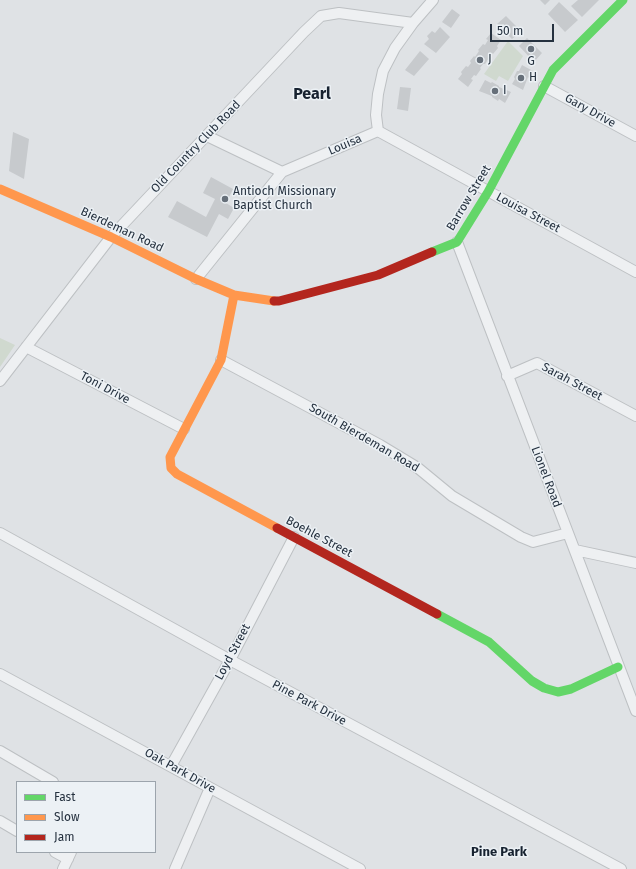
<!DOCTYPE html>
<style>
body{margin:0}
#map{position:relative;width:636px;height:869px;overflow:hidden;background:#dfe2e5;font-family:"Fira Sans",sans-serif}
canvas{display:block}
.legend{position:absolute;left:16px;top:781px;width:140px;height:72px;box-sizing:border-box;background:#ecf1f5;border:1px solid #9ca4ac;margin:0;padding:5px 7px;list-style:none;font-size:12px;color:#25313f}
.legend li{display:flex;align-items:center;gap:8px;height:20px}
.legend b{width:20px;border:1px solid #9ca4ac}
.scale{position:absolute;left:490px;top:24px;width:64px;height:18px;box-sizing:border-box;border:2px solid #25313f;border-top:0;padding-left:5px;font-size:12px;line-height:14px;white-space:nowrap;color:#25313f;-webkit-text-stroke:3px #ecf1f5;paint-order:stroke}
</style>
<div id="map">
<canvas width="636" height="869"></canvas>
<ul class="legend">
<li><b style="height:5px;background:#63d668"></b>Fast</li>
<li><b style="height:5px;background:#ff974d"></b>Slow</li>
<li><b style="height:5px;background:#b3261e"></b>Jam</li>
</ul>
<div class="scale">50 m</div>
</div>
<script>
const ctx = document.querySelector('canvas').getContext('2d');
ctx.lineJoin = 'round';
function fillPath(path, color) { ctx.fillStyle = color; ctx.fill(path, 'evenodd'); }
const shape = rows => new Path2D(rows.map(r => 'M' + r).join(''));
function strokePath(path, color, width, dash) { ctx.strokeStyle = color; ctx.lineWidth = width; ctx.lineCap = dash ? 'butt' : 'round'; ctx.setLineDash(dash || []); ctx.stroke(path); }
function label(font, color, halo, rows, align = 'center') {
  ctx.font = font + ' "Fira Sans",sans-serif'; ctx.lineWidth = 3; ctx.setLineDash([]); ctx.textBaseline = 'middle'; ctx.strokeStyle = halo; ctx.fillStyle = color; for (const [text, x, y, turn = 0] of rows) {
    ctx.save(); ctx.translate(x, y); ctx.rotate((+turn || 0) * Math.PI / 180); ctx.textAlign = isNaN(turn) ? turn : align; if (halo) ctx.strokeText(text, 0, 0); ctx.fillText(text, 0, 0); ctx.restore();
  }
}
fillPath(shape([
 [508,41,523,56,508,81,499,76,496,81,484,74],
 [0,338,15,345,0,367]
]), '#d0d9cf');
fillPath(shape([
 [540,0,550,0,545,5],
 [578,0,599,0,582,17,571,6],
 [559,2,578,20,565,32,548,14],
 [452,9,460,15,451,28,442,22],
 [506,16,521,31,512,39,497,24],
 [440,27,450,37,436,53,424,44,429,39,427,36,432,31,435,33],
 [491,33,501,40,497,46,498,48,493,54,492,53,485,64,483,64,480,68,481,69,476,76,474,75,471,79,473,80,468,87,458,79,462,74,461,72,466,66,468,67,471,63,470,61,474,56,475,57,479,51,478,50,483,44,485,45,488,40,486,39],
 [527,38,542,53,534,62,519,46],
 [420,51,429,59,414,76,405,70],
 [522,65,533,71,529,78,528,77,523,90,512,84,515,79,514,77,517,71,519,71],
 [485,80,491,83,492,82,499,86,499,87,511,92,505,103,499,99,498,101,492,97,492,96,479,91],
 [400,87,411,88,408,111,397,109],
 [13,132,29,139,24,179,9,171],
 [211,177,233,189,226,203,234,208,228,219,219,214,207,237,168,217,177,201,206,217,215,199,203,193]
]), '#c7cacd');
const street = shape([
 [544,86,636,136],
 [378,131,636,272],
 [207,136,282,172],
 [457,242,636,711],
 [196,279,282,172,378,131,376,115,378,94,383,71,395,48,413,23],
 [26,347,184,429],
 [221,360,380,445,418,468,452,496,521,537,533,542,568,533],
 [507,376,537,363,636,416],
 [0,381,111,237,304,32,321,16,339,13,413,23,433,0],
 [0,533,230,660,621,869],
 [575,550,636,563],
 [0,674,360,869],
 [0,751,53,782],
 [171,766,230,660,294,537],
 [0,821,17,831],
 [55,852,68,859],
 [63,869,71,852],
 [175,869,210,788]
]);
strokePath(street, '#bdc0c3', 12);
strokePath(street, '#eef0f2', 10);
strokePath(shape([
 [432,252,457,242,488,192,553,70,623,0],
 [437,614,489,642,532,681,544,688,558,692,571,689,618,667]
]), '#63d668', 9);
strokePath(shape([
 [0,189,111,237,196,279,234,295,274,301],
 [234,295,221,360,170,457,171,468,177,474,277,528]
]), '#ff974d', 9);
strokePath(shape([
 [274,301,279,301,378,275,432,252],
 [277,528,437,614]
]), '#b3261e', 9);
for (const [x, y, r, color] of [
 [531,49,4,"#666f79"],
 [480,60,4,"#666f79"],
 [521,78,4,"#666f79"],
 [495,91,4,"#666f79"],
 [225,199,4,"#666f79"]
]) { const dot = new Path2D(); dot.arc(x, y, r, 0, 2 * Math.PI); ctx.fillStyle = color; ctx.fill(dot); strokePath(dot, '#ecf1f5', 1.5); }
label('12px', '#25313f', '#ecf1f5', [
 ["J",488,60],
 ["G",531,62,"center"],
 ["H",529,78],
 ["I",503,91],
 ["Antioch Missionary",233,192],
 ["Baptist Church",233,206]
], 'left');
label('12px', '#25313f', '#ecf1f5', [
 ["Gary Drive",590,111,29],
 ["Louisa",345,145,-23],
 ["Old Country Club Road",196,147,-46],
 ["Barrow Street",469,198,-59],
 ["Louisa Street",528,213,28],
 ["Bierdeman Road",122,230,25],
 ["Sarah Street",572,382,28],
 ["Toni Drive",105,388,28],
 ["South Bierdeman Road",364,438,30],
 ["Lionel Road",546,477,69],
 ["Boehle Street",319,537,28],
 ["Loyd Street",233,652,-62],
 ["Pine Park Drive",309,703,28],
 ["Oak Park Drive",180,771,29]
]);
label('bold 13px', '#172230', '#ecf1f5', [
 ["Pine Park",499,852]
]);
label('bold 16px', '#172230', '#ecf1f5', [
 ["Pearl",312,95]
]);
</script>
